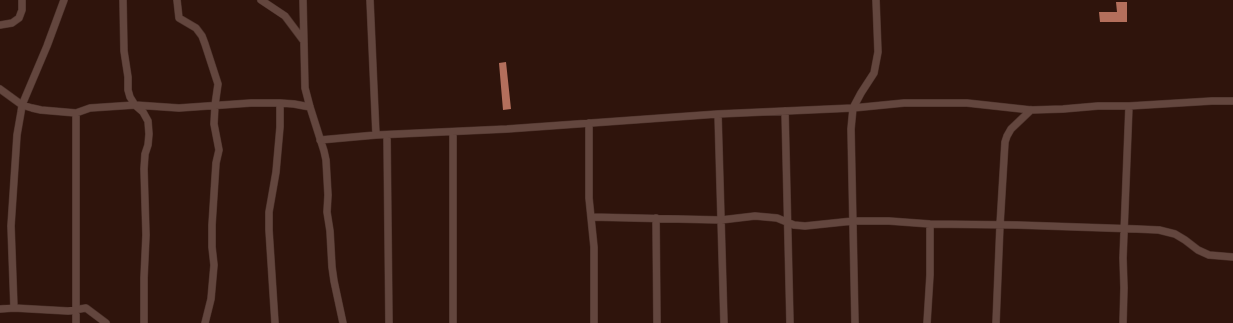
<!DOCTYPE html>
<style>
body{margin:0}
canvas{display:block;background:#2f140c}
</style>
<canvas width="1233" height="323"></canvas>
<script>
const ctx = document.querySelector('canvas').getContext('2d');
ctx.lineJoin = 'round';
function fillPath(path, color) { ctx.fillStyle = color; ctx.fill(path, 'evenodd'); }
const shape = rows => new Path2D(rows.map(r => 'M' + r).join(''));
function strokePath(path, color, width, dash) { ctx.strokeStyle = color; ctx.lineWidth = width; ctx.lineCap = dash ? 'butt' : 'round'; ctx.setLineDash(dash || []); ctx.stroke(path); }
fillPath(shape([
 [1116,2,1127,2,1127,22,1100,22,1099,12,1117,12],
 [506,62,511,109,503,110,499,63]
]), '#b46f5c');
const street = shape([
 [123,0,124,51,128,77,128,90,130,97,135,105,143,112,148,121,149,134,148,145,145,154,144,169,146,235,144,278,144,323],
 [177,0,179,18,196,28,202,36,205,44,218,84,215,105,214,124,219,150,216,163,212,225,212,247,214,265,211,299,205,323],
 [261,0,285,16,303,40],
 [303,0,305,88,310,107,324,151,326,160,328,195,327,212,330,231,332,267,334,281,343,323],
 [370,0,376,135],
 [0,25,12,23,19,18,22,10,22,0],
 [0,89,22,105,32,108,41,110,76,113,90,108,135,105,179,108,251,103,280,103,294,104,310,107],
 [785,111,790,323],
 [718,114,724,323],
 [589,123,589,198,594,247,594,323],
 [387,135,389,323],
 [320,140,376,135,507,129,718,114,853,108,904,103,967,103,1031,110,1063,109,1098,106,1129,106,1212,101,1233,101],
 [591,217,721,220,755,216,777,218,794,225,805,226,853,221,889,221,930,224,1017,225,1137,229,1159,230,1175,234,1185,240,1198,250,1209,255,1233,257],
 [656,218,657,323],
 [14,308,11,226,17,135,21,112,22,105,47,46,64,0],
 [0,309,14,308,68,311,86,308,106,323],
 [76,323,76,113],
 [275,323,269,230,269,212,276,172,280,127,280,103],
 [453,323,453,132],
 [855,323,851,129,853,108,861,93,874,73,878,52,876,0],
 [927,323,930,275,930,224],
 [996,323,1000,225,1005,142,1007,136,1011,129,1031,110],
 [1123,323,1124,288,1123,258,1129,106]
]);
strokePath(street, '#4c322b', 8);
strokePath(street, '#63463e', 7);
</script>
